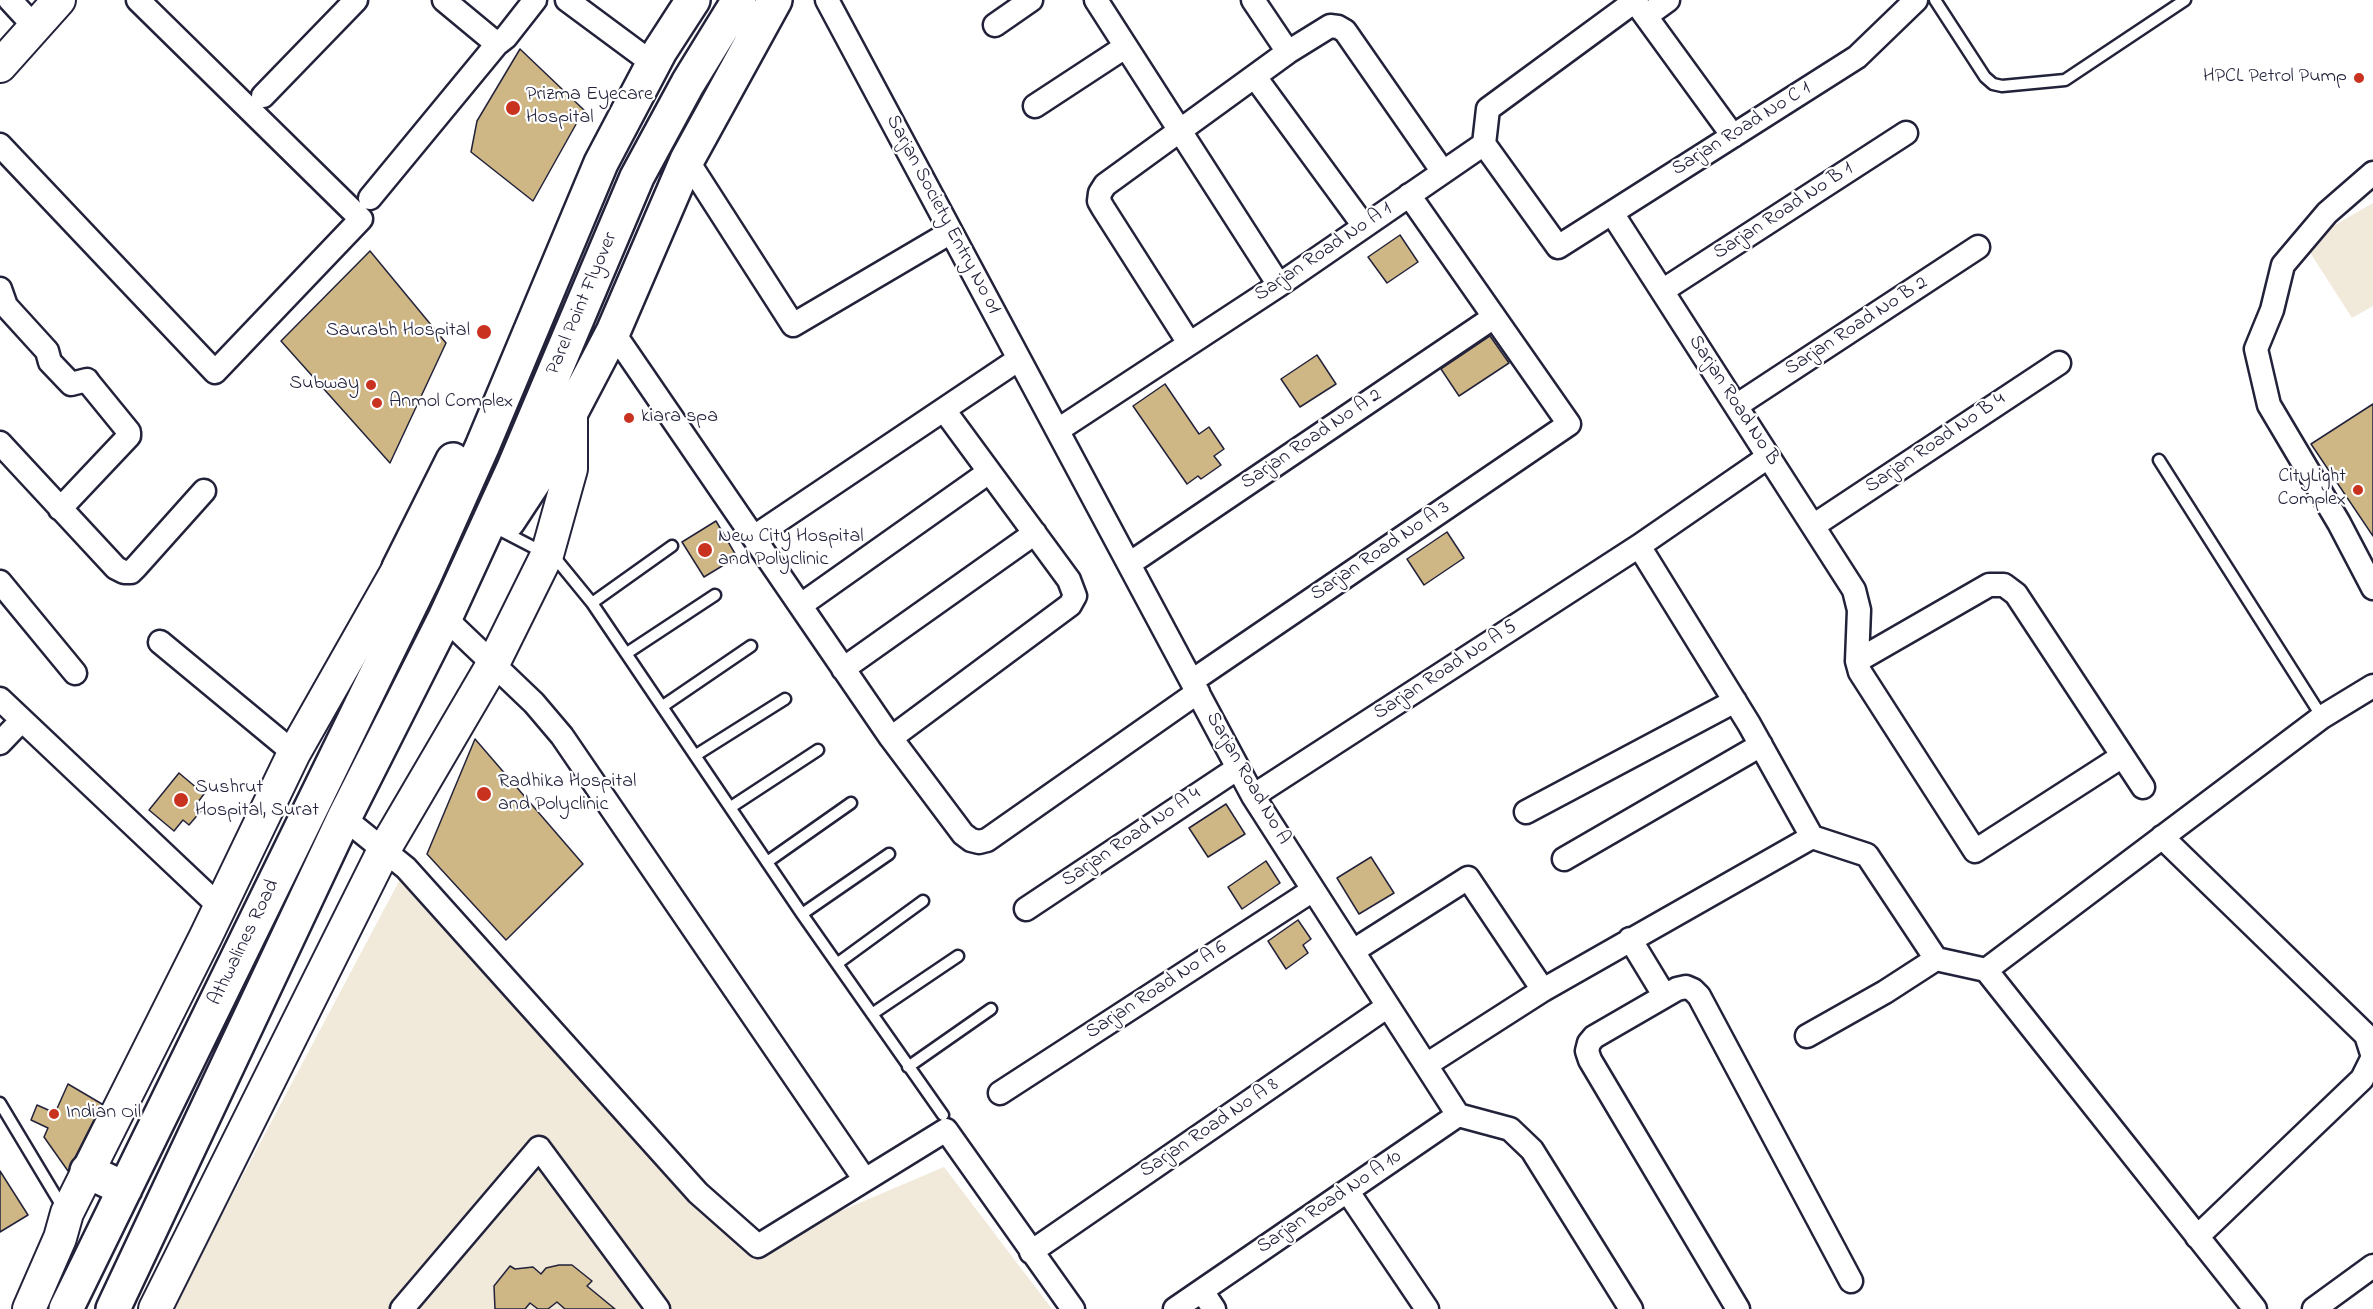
<!DOCTYPE html>
<style>
body{margin:0}
canvas{display:block;background:#fff}
</style>
<canvas width="2373" height="1309"></canvas>
<script>
const ctx = document.querySelector('canvas').getContext('2d');
ctx.lineJoin = 'round';
function fillPath(path, color) { ctx.fillStyle = color; ctx.fill(path, 'evenodd'); }
const shape = rows => new Path2D(rows.map(r => 'M' + r).join(''));
function strokePath(path, color, width, dash) { ctx.strokeStyle = color; ctx.lineWidth = width; ctx.lineCap = dash ? 'butt' : 'round'; ctx.setLineDash(dash || []); ctx.stroke(path); }
function label(font, color, halo, rows, align = 'center') {
  ctx.font = font + ' "Indie Flower",sans-serif'; ctx.lineWidth = 4.5; ctx.setLineDash([]); ctx.textBaseline = 'middle'; ctx.strokeStyle = halo; ctx.fillStyle = color; for (const [text, x, y, turn = 0] of rows) {
    ctx.save(); ctx.translate(x, y); ctx.rotate((+turn || 0) * Math.PI / 180); ctx.textAlign = isNaN(turn) ? turn : align; if (halo) ctx.strokeText(text, 0, 0); ctx.fillText(text, 0, 0); ctx.restore();
  }
}
fillPath(shape([
 [2373,203,2373,306,2352,318,2304,243],
 [406,868,758,1246,944,1167,1052,1309,172,1309]
]), '#f1e9da');
const building = shape([
 [520,49,584,110,533,201,471,152,477,121,520,49],
 [1400,235,1418,262,1387,283,1368,257,1400,235],
 [370,251,446,343,390,463,281,341,370,251],
 [1490,336,1509,363,1459,396,1441,369,1490,336],
 [1317,355,1336,384,1300,407,1281,379,1317,355],
 [1165,384,1199,434,1209,427,1224,449,1214,456,1221,465,1201,479,1198,476,1187,484,1133,406,1165,384],
 [2373,404,2373,536,2311,444,2373,404],
 [716,521,737,557,704,577,682,542,716,521],
 [1447,532,1464,558,1424,585,1407,559,1447,532],
 [475,739,583,864,506,940,427,854,475,739],
 [179,773,204,794,195,806,201,811,189,825,183,820,174,831,149,810,179,773],
 [1226,804,1245,834,1208,857,1189,828,1226,804],
 [1371,857,1394,893,1359,914,1337,878,1371,857],
 [1266,861,1280,883,1242,909,1228,887,1266,861],
 [1298,920,1311,939,1303,945,1308,953,1286,969,1268,941,1298,920],
 [68,1084,102,1104,68,1171,44,1137,48,1128,31,1120,37,1105,55,1113,68,1084],
 [0,1171,28,1215,0,1232,0,1171],
 [559,1265,572,1265,592,1281,587,1286,615,1309,565,1309,557,1302,548,1309,538,1309,530,1303,525,1309,495,1309,494,1286,510,1266,515,1269,533,1267,541,1274,546,1268,559,1265]
]);
fillPath(building, '#cfb685');
strokePath(building, '#22223b', 1.5);
const lane = shape([
 [1935,0,1985,77,1993,84,2002,86,2065,80,2185,0],
 [2159,460,2322,717],
 [502,531,556,559,592,603,802,914,943,1115],
 [592,603,672,546],
 [627,653,715,595],
 [663,706,751,646],
 [696,755,785,699],
 [731,807,818,750],
 [767,862,851,803],
 [802,914,889,854],
 [838,963,923,901],
 [872,1014,958,956],
 [908,1067,991,1009],
 [0,1103,63,1208]
]);
const street = shape([
 [10,0,35,27],
 [444,0,497,44,506,37,535,0],
 [567,0,644,57],
 [827,0,1253,796,1458,1115],
 [1096,0,1279,285],
 [1253,0,1288,52],
 [1634,0,1733,136],
 [1646,16,1668,0],
 [995,25,1031,0],
 [1255,77,1364,226],
 [263,96,356,0],
 [1035,106,1125,47],
 [1484,144,1488,109,1635,1],
 [0,145,215,372,361,219,138,0],
 [687,160,793,325,951,232],
 [2373,173,2327,213,2283,265,2272,310,2256,349,2269,405,2339,523,2373,588],
 [370,198,497,44],
 [1612,213,1854,590,1859,610,1857,661,1860,672,1975,851,2121,757],
 [0,289,6,306,47,351,50,362,71,384,87,380,89,383,129,432,129,436,60,509],
 [1662,291,1906,133],
 [613,332,891,738,963,834,971,840,979,842,987,840,1198,692],
 [1189,343,1103,208,1099,201,1100,193,1105,185,1288,52,1330,26,1338,27,1345,31,1443,172],
 [1736,406,1978,247],
 [1058,430,1279,285,1484,144,1558,247,1857,57,1916,0],
 [0,443,116,568,124,572,131,572,136,567,204,491],
 [1813,526,2059,363],
 [754,537,1019,359],
 [1639,546,1749,724,1812,837,1867,855,1936,959,1986,970,2322,717,2373,686],
 [1129,564,1494,317],
 [0,582,75,673],
 [801,605,989,472],
 [445,618,534,703,562,736,865,1180],
 [160,642,294,753],
 [1857,661,1989,585,2004,585,2016,594,2143,787],
 [843,669,1035,533],
 [1192,681,1569,424,1409,195],
 [0,699,220,907],
 [891,738,1070,605,1075,596,1069,580,944,410],
 [0,743,22,720],
 [1253,796,1639,546,1768,457],
 [1526,812,1735,701],
 [344,818,406,868,698,1193,758,1246,946,1130,1073,1309],
 [2162,837,2366,1035,2373,1057,2362,1079,2197,1237],
 [1564,859,1761,745],
 [1026,909,1238,768],
 [1630,939,1664,995],
 [1353,951,1468,878,1543,990],
 [1986,970,2255,1309],
 [1807,1036,1885,992,1936,959],
 [1426,1065,1543,990,1812,837],
 [1000,1093,1313,890],
 [1458,1115,1510,1129,1532,1150,1631,1309],
 [1348,1192,1427,1309],
 [1031,1252,1388,1006],
 [1202,1291,1214,1309],
 [402,1309,539,1148,658,1309],
 [1175,1309,1458,1115],
 [1738,1309,1590,1060,1587,1051,1589,1043,1594,1037,1677,989,1686,987,1693,990,1699,996,1851,1281],
 [2314,1309,2373,1266]
]);
const secondary = shape([
 [0,66,59,0],
 [29,1309,60,1238,67,1213,206,936,294,753,399,568],
 [155,1309,384,850,493,664,547,555,571,469,571,413]
]);
const primary = shape([
 [508,521,537,477,613,332,687,160,775,0],
 [424,577,399,568,453,460],
 [87,1171,125,1189],
 [66,1309,424,577,482,447,601,163,660,51,693,0],
 [113,1309,344,818,445,618,513,470,637,177,688,83,739,0]
]);
strokePath(lane, '#22223b', 15);
strokePath(street, '#22223b', 27);
strokePath(secondary, '#22223b', 36);
strokePath(primary, '#22223b', 38);
strokePath(lane, '#fff', 10);
strokePath(street, '#fff', 22);
strokePath(secondary, '#fff', 32);
strokePath(primary, '#fff', 33);
for (const [x, y, r, color] of [
 [2359,78,6,"#c8321e"],
 [513,108,8,"#c8321e"],
 [484,332,8,"#c8321e"],
 [371,385,6,"#c8321e"],
 [377,403,6,"#c8321e"],
 [629,418,6,"#c8321e"],
 [2358,490,6,"#c8321e"],
 [705,550,8,"#c8321e"],
 [484,794,8,"#c8321e"],
 [181,800,8,"#c8321e"],
 [54,1114,6,"#c8321e"]
]) { const dot = new Path2D(); dot.arc(x, y, r, 0, 2 * Math.PI); ctx.fillStyle = color; ctx.fill(dot); strokePath(dot, '#fff', 2); }
label('20px', '#22223b', '#fff', [
 ["HPCL Petrol Pump",2347,78,"right"],
 ["Prizma Eyecare",526,96],
 ["Hospital",526,119],
 ["Saurabh Hospital",470,332,"right"],
 ["Subway",359,385,"right"],
 ["Anmol Complex",389,403],
 ["kiara spa",641,418],
 ["CityLight",2346,478,"right"],
 ["Complex",2346,501,"right"],
 ["New City Hospital",718,538],
 ["and Polyclinic",718,561],
 ["Radhika Hospital",498,783],
 ["and Polyclinic",498,806],
 ["Sushrut",195,789],
 ["Hospital, Surat",195,812],
 ["Indian Oil",66,1114]
], 'left');
label('20px', '#22223b', '#fff', [
 ["Sarjan Road No C 1",1742,130,-32],
 ["Sarjan Road No B 1",1784,212,-33],
 ["Sarjan Society Entry No 01",942,215,62],
 ["Sarjan Road No A 1",1324,253,-34],
 ["Parel Point Flyover",583,304,-67],
 ["Sarjan Road No B 2",1857,327,-33],
 ["Sarjan Road No B",1733,401,57],
 ["Sarjan Road No A 2",1312,440,-34],
 ["Sarjan Road No B 4",1936,444,-34],
 ["Sarjan Road No A 3",1381,552,-34],
 ["Sarjan Road No A 5",1446,671,-33],
 ["Sarjan Road No A",1247,779,60],
 ["Sarjan Road No A 4",1132,838,-34],
 ["Athwalines Road",245,943,-64],
 ["Sarjan Road No A 6",1157,991,-33],
 ["Sarjan Road No A 8",1210,1129,-34],
 ["Sarjan Road No A 10",1330,1203,-34]
]);
</script>
